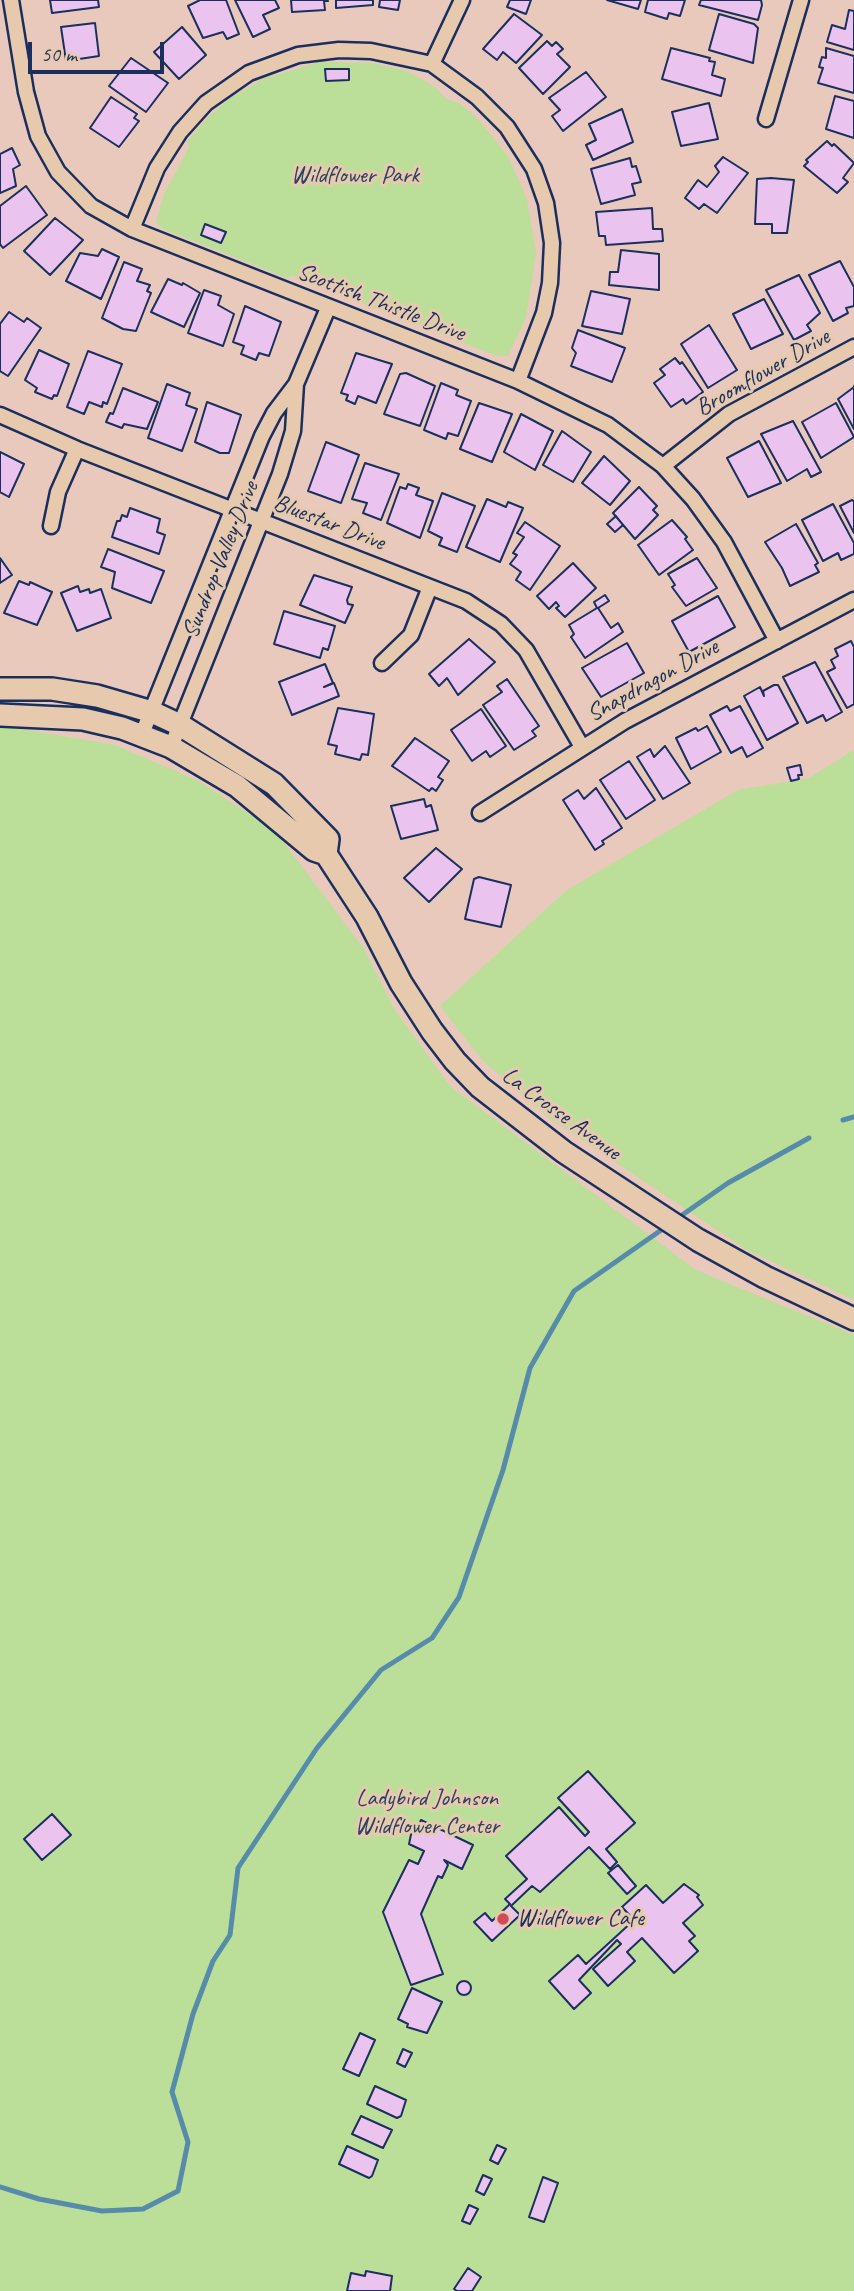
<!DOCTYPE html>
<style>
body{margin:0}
#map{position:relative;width:854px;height:2291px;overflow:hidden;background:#e8c9bb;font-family:Caveat,sans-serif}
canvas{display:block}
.scale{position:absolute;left:28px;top:42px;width:136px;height:32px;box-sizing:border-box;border:4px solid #1b2f5e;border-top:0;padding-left:9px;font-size:21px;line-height:24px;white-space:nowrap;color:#1b2f5e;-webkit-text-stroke:5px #e7caae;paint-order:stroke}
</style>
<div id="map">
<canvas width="854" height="2291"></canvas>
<div class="scale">50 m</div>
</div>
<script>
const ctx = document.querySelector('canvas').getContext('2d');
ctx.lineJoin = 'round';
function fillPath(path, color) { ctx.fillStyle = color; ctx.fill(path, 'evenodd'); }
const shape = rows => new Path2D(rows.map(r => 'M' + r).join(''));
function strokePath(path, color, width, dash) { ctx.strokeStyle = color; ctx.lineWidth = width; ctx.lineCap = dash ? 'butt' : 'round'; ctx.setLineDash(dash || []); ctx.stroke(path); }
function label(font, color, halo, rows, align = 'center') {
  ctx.font = font + ' Caveat,sans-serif'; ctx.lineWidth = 6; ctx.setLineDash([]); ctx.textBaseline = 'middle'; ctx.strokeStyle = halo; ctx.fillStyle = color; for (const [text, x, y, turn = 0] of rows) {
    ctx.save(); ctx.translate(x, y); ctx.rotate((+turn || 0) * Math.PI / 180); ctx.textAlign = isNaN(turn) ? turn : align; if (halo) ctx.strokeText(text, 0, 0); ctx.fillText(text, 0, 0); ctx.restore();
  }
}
fillPath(shape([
 [319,62,372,63,407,71,434,86,447,99,461,104,479,120,508,156,527,199,536,253,526,318,508,356,494,355,293,276,287,278,161,228,156,222,164,194,189,147,187,142,207,118,229,99,263,79],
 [4,726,115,745,199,781,276,832,364,949,395,1010,450,1086,696,1270,854,1335,854,2291,0,2291,0,728],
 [854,750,854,1300,747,1250,549,1118,482,1060,440,1006,567,890,738,790,809,778]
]), '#bbdf99');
strokePath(shape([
 [843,1120,854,1117],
 [675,1220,728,1183,809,1138],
 [0,2187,39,2199,102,2211,143,2209,178,2191,188,2142,172,2092,193,2014,213,1961,230,1935,238,1868,317,1748,381,1670,432,1638,459,1597,503,1470,530,1368,574,1291,667,1226]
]), '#568caa', 5);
const building = shape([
 [50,0,98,0,99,7,52,13,50,0],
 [200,0,226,0,239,34,227,39,223,32,203,38,188,6,200,0],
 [235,0,275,0,279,8,263,15,270,29,253,37,235,0],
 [291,0,327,0,328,1,324,1,325,10,292,12,291,0],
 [336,0,373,0,373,5,336,8,336,0],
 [380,0,400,0,398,10,379,7,380,0],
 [510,0,531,0,526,14,507,7,510,0],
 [607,0,641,0,638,9,607,0],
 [648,0,685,0,680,16,669,13,667,19,645,12,648,0],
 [701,0,761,0,762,5,758,20,699,5,701,0],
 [849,10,854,11,854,50,827,42,832,25,845,29,849,10],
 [514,14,542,35,516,63,503,52,497,60,483,49,514,14],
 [719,14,754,24,758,28,753,63,709,50,719,14],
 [95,23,99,56,66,61,61,27,95,23],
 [182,27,206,55,179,79,154,52,182,27],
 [547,41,552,46,556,42,563,49,557,54,570,67,543,94,519,68,547,41],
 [671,48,710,58,709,61,715,62,712,75,725,79,721,96,662,79,671,48],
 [826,48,854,56,854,93,818,83,823,68,819,67,822,57,826,58,826,48],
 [131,58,168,83,146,112,109,86,131,58],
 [325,69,349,69,349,80,326,81,325,69],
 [586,72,606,97,563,131,552,116,560,110,549,98,586,72],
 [835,96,854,101,854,138,826,129,835,96],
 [111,97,137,114,134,118,139,121,119,147,90,128,111,97],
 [709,103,718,139,681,146,672,112,709,103],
 [622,109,633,142,593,160,586,145,596,140,589,124,622,109],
 [827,141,832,146,834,144,854,163,843,178,848,182,837,193,804,166,808,162,806,160,827,141],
 [12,148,20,165,13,169,16,186,0,193,0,154,12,148],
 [723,157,748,173,717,213,704,204,699,209,685,198,698,180,707,187,719,172,715,166,723,157],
 [630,158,632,167,636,166,641,182,632,184,635,195,601,204,591,169,630,158],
 [771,178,794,180,787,233,772,233,772,224,755,224,757,179,771,178],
 [26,186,47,215,3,248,0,244,0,206,26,186],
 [652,208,653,229,662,229,663,241,606,245,605,236,599,236,596,212,652,208],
 [55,218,83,240,50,275,24,251,55,218],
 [205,224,226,232,221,243,201,235,205,224],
 [102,249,119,257,101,299,66,281,80,253,98,256,102,249],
 [621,250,659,254,659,290,609,285,610,272,618,272,621,250],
 [840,261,854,287,854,306,846,308,848,313,833,321,809,275,840,261],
 [124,262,142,269,137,281,150,285,147,291,151,293,136,331,123,329,102,318,124,262],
 [799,275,820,313,807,325,811,331,794,340,766,290,799,275],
 [168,279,182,285,183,283,200,293,184,327,151,312,168,279],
 [204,290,221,296,218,305,234,314,223,346,188,333,204,290],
 [591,291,630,299,622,334,582,326,591,291],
 [764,299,783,334,751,349,733,314,764,299],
 [245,306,281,322,269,356,259,353,256,360,241,354,244,346,233,342,245,306],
 [9,312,24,322,27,318,41,328,8,376,0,371,0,324,9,312],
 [709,325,737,370,708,388,681,344,709,325],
 [578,330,625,348,612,382,571,366,576,353,572,348,578,330],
 [39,350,69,364,57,396,54,395,52,399,35,392,37,388,25,380,39,350],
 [88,351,122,364,107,404,103,402,102,407,89,402,84,414,67,407,88,351],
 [356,353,392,364,376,403,358,396,355,404,346,400,348,395,341,393,356,353],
 [675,358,680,364,682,362,703,392,686,404,683,399,671,407,654,383,665,375,660,369,675,358],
 [406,373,435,386,420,426,384,414,400,374,406,373],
 [441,383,458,390,456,395,471,401,458,436,448,433,446,439,424,430,441,383],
 [167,384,190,393,186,405,197,409,182,451,148,438,167,384],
 [854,387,854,386,854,429,838,399,854,387],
 [123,388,158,402,147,429,124,424,122,428,106,422,110,413,113,414,123,388],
 [207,402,241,415,229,453,220,453,195,442,207,402],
 [479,403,512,414,492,462,460,449,479,403],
 [836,403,854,437,821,458,802,422,836,403],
 [521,414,553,431,535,470,504,452,521,414],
 [793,421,821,472,811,477,807,469,787,481,761,434,793,421],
 [562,431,591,452,573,482,543,465,562,431],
 [759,441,781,483,748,497,727,458,759,441],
 [326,442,359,455,341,503,308,491,326,442],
 [0,452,24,464,9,497,0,492,0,452],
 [604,456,630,481,610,505,582,483,604,456],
 [365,463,399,474,381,520,363,513,367,503,352,499,365,463],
 [408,484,419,488,416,495,433,501,420,538,387,523,400,487,406,489,408,484],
 [639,487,657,506,653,510,658,515,635,539,613,513,639,487],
 [442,493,475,506,457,552,439,545,442,538,428,531,442,493],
 [487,499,506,507,508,502,523,508,500,562,466,547,487,499],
 [852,500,854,501,854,533,840,506,852,500],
 [833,504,854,543,854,554,841,560,838,553,823,561,802,520,833,504],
 [130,508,160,519,157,532,165,535,159,554,112,537,117,521,120,521,122,515,127,517,130,508],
 [616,516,623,525,615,532,607,524,616,516],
 [672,520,687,537,685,539,693,550,659,575,638,545,672,520],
 [525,522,560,546,530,590,516,580,521,572,510,564,517,555,513,553,524,537,517,533,525,522],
 [796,524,818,563,815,565,819,572,790,586,782,568,765,542,796,524],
 [108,549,164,571,151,603,112,588,115,572,101,567,108,549],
 [0,558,12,575,0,583,0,558],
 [697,558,717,588,686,606,672,587,675,585,668,574,697,558],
 [573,563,596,588,565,617,556,608,559,606,556,602,549,609,537,596,573,563],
 [314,575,352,587,347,600,348,604,353,605,345,623,300,605,314,575],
 [19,581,29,585,30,582,52,592,37,625,4,613,19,581],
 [78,586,80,592,89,589,90,593,101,589,111,618,77,631,61,593,78,586],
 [605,595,609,601,598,608,611,628,618,623,623,632,585,658,571,637,574,634,569,625,597,608,594,602,605,595],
 [718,596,735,627,689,652,672,621,718,596],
 [284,611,335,626,328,650,323,648,320,658,274,644,284,611],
 [469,639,495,662,458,695,447,678,439,686,429,674,469,639],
 [851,641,854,647,854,704,847,708,827,672,835,668,831,660,838,656,835,649,851,641],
 [627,643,644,673,601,697,582,668,627,643],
 [815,662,842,712,826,721,823,715,807,723,783,677,815,662],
 [325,664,333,683,324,687,334,683,339,696,292,715,279,682,325,664],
 [507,679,539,726,532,731,536,736,514,750,483,705,502,692,497,686,507,679],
 [774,685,778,685,798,723,767,740,744,696,760,687,764,696,763,691,774,685],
 [727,706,730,711,740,706,763,748,747,757,742,747,731,753,710,715,727,706],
 [338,708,374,714,368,755,362,754,360,760,335,754,337,746,328,744,338,708],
 [481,709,506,746,490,757,486,751,472,761,451,730,481,709],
 [707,726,721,752,691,769,676,738,696,728,698,731,707,726],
 [415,738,449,761,438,777,443,780,436,791,432,788,429,791,392,766,415,738],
 [665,746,690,783,663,799,637,757,650,749,654,757,665,746],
 [629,761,655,800,626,819,600,780,629,761],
 [800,765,802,775,798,775,799,779,791,781,787,768,800,765],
 [596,788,622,828,602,841,604,844,595,850,563,800,578,790,584,799,596,788],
 [424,799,426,807,431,805,438,830,401,839,391,806,424,799],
 [436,848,462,869,429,902,404,878,436,848],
 [479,877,511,885,501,927,465,919,474,879,479,877],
 [588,1771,635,1823,606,1849,617,1862,610,1869,589,1847,540,1892,532,1886,511,1906,520,1915,492,1941,474,1922,485,1913,492,1921,510,1904,505,1899,527,1879,506,1856,559,1807,585,1836,589,1832,558,1798,588,1771],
 [52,1814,71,1835,42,1860,24,1839,52,1814],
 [421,1820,473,1845,462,1869,444,1860,448,1865,442,1878,438,1876,421,1914,443,1974,411,1985,383,1912,409,1860,418,1864,424,1851,409,1844,412,1830,418,1827,421,1820],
 [618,1865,636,1886,627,1894,608,1873,618,1865],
 [684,1884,699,1895,697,1897,703,1905,683,1923,695,1936,689,1941,698,1951,674,1973,642,1938,627,1952,635,1961,608,1986,593,1969,621,1944,617,1940,579,1980,591,1993,574,2009,549,1981,578,1955,586,1964,634,1920,622,1907,646,1885,663,1903,684,1884],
 '457 1988a7 7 0 1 1 14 0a7 7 0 1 1-14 0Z',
 [412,1988,442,2002,427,2033,407,2027,408,2024,398,2019,412,1988],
 [360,2033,375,2040,359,2076,343,2069,360,2033],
 [403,2049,412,2053,405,2067,397,2063,403,2049],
 [375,2086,406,2100,401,2116,397,2118,367,2104,375,2086],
 [361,2116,392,2130,383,2148,352,2134,361,2116],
 [497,2145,506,2149,498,2164,490,2160,497,2145],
 [347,2146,378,2160,372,2176,369,2178,339,2164,347,2146],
 [483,2175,492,2179,484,2195,476,2191,483,2175],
 [543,2177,558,2183,544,2222,529,2217,543,2177],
 [469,2205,478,2209,470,2224,462,2221,469,2205],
 [468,2268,481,2277,472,2291,457,2291,454,2289,468,2268],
 [366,2271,392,2276,390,2291,347,2291,351,2273,365,2276,366,2271]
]);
fillPath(building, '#eac4ee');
strokePath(building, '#1b2f5e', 2);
const street = shape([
 [11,0,26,92,38,136,58,172,91,206,132,229,518,381,608,425,663,466,693,499,724,542,777,641],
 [432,64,462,0],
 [766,119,801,0],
 [132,229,157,168,180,132,206,103,249,73,298,55,339,50,371,51,432,64,477,97,507,127,534,169,546,203,552,243,550,283,544,313,518,381],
 [0,415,77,449,466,601,501,624,526,650,582,747],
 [663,466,729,414,854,347],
 [51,526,58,492,77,449],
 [382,663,411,635,430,587],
 [142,734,262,436,274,413,296,384,328,308],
 [171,747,280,474,293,431,296,384],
 [480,813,625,721,854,600]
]);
const secondary = shape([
 [0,689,52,689,97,696,152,712,180,725,274,784,328,839,326,854],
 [0,715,83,719,122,728,171,747,237,786,314,850,326,854,367,917,401,983,432,1031,455,1061,480,1087,564,1152,698,1240,765,1277,854,1319]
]);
strokePath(street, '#1b2f5e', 19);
strokePath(secondary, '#1b2f5e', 26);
strokePath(street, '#e7caae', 14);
strokePath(secondary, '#e7caae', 21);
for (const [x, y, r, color] of [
 [503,1919,7,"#d1495b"]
]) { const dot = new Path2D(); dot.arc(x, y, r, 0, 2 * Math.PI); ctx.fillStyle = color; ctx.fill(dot); strokePath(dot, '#e7caae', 2.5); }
label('24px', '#2b4164', '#e7caae', [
 ["Wildflower Park",355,176],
 ["Ladybird Johnson",427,1799],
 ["Wildflower Center",427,1827]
]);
label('24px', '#1b2f5e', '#e7caae', [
 ["Scottish Thistle Drive",381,303,21],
 ["Broomflower Drive",763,373,-30],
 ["Bluestar Drive",329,523,21],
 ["Sundrop Valley Drive",221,560,-68],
 ["Snapdragon Drive",653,681,-29],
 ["La Crosse Avenue",561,1114,36]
]);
label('24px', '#1b2f5e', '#e7caae', [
 ["Wildflower Cafe",517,1919]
], 'left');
</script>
